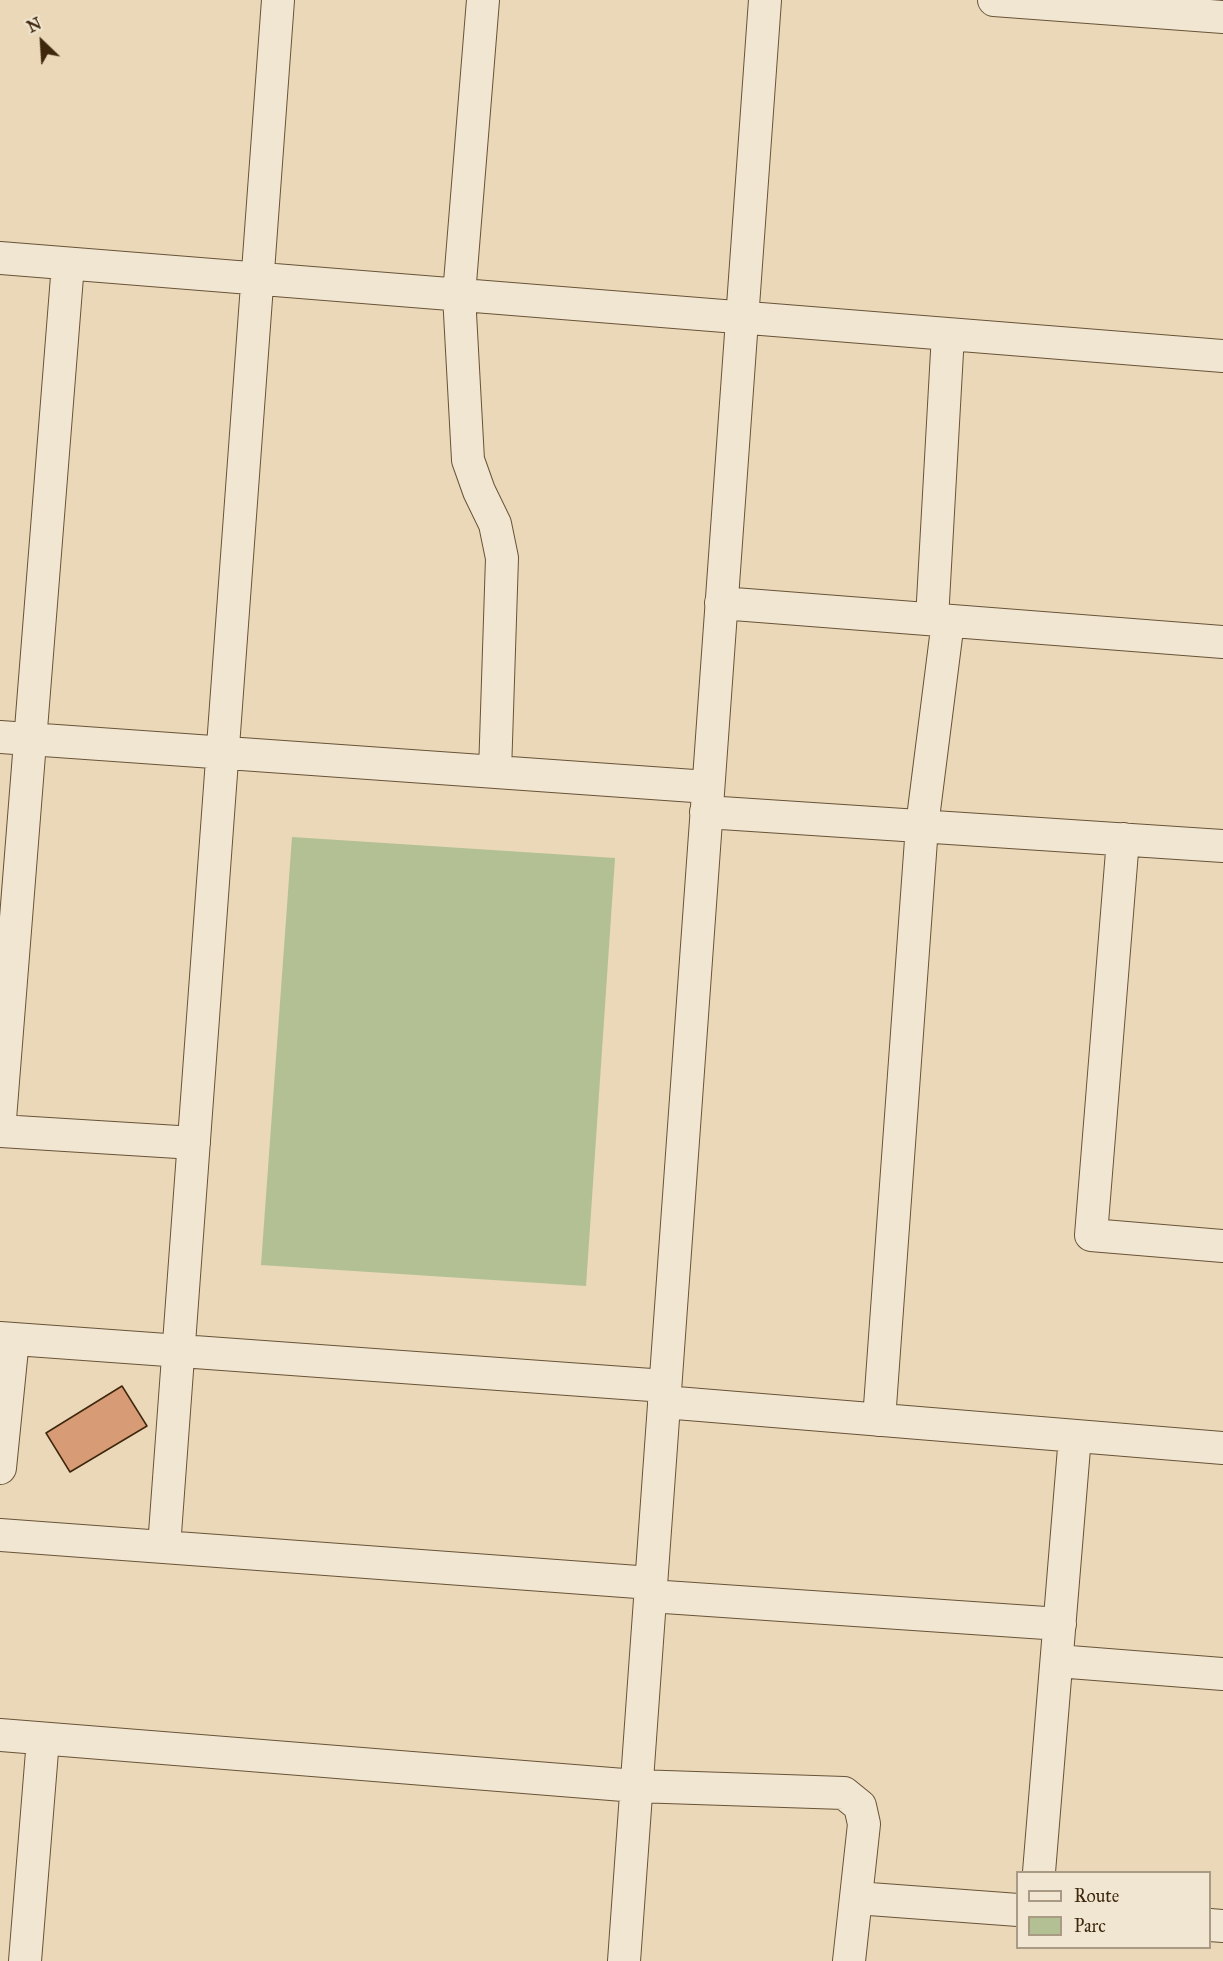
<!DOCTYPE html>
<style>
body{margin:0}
#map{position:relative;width:1223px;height:1961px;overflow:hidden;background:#ead8b8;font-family:"IM FELL Great Primer",serif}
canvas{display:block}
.legend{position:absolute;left:1016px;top:1871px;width:195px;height:78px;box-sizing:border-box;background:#f1e6d1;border:2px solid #a99a83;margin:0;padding:8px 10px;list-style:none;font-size:18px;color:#3e270d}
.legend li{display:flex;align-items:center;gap:12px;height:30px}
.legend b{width:30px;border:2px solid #a99a83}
.north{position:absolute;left:12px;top:12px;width:60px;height:60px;-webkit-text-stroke:4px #f1e6d1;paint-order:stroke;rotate:335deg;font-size:16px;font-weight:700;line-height:24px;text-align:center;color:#3e270d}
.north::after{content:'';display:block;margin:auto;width:21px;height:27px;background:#3e270d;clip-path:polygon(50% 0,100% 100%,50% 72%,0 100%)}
</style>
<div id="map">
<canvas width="1223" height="1961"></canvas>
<ul class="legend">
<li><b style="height:8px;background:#f1e6d1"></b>Route</li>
<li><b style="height:16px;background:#b2c093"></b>Parc</li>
</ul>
<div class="north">N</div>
</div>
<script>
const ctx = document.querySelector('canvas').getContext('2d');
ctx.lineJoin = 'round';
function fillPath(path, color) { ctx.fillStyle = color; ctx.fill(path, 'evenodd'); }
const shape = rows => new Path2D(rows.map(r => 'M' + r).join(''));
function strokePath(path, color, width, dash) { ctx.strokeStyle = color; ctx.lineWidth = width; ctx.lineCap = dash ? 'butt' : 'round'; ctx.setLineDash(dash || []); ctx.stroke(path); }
fillPath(shape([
 [292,837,615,858,586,1286,261,1265]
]), '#b2c093');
const building = shape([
 [122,1386,147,1426,70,1472,46,1433,122,1386]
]);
fillPath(building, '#d79c76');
strokePath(building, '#3e270d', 1.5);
const minor = shape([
 [483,0,459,295,468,460,479,491,495,524,502,558,495,772],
 [994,0,1223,17],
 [0,258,1223,356],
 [721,603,1223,642],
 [932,619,948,334],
 [0,737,708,787],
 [706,812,1223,846],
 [1123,839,1091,1235,1223,1246],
 [0,1119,68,264],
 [0,1131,194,1143],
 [0,1338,665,1386],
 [664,1402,1223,1448],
 [879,1420,922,826,948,621],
 [0,1468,13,1339],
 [0,1535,651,1583],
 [164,1547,278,0],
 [650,1596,1060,1624],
 [1057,1661,1223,1674],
 [0,1735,636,1786,844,1793,860,1806,864,1824,849,1961],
 [1039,1872,1075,1436],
 [856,1898,1018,1910],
 [1210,1925,1223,1926],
 [25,1961,43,1739],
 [624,1961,765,0]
]);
strokePath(minor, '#695338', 34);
strokePath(minor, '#f1e6d1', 32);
</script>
